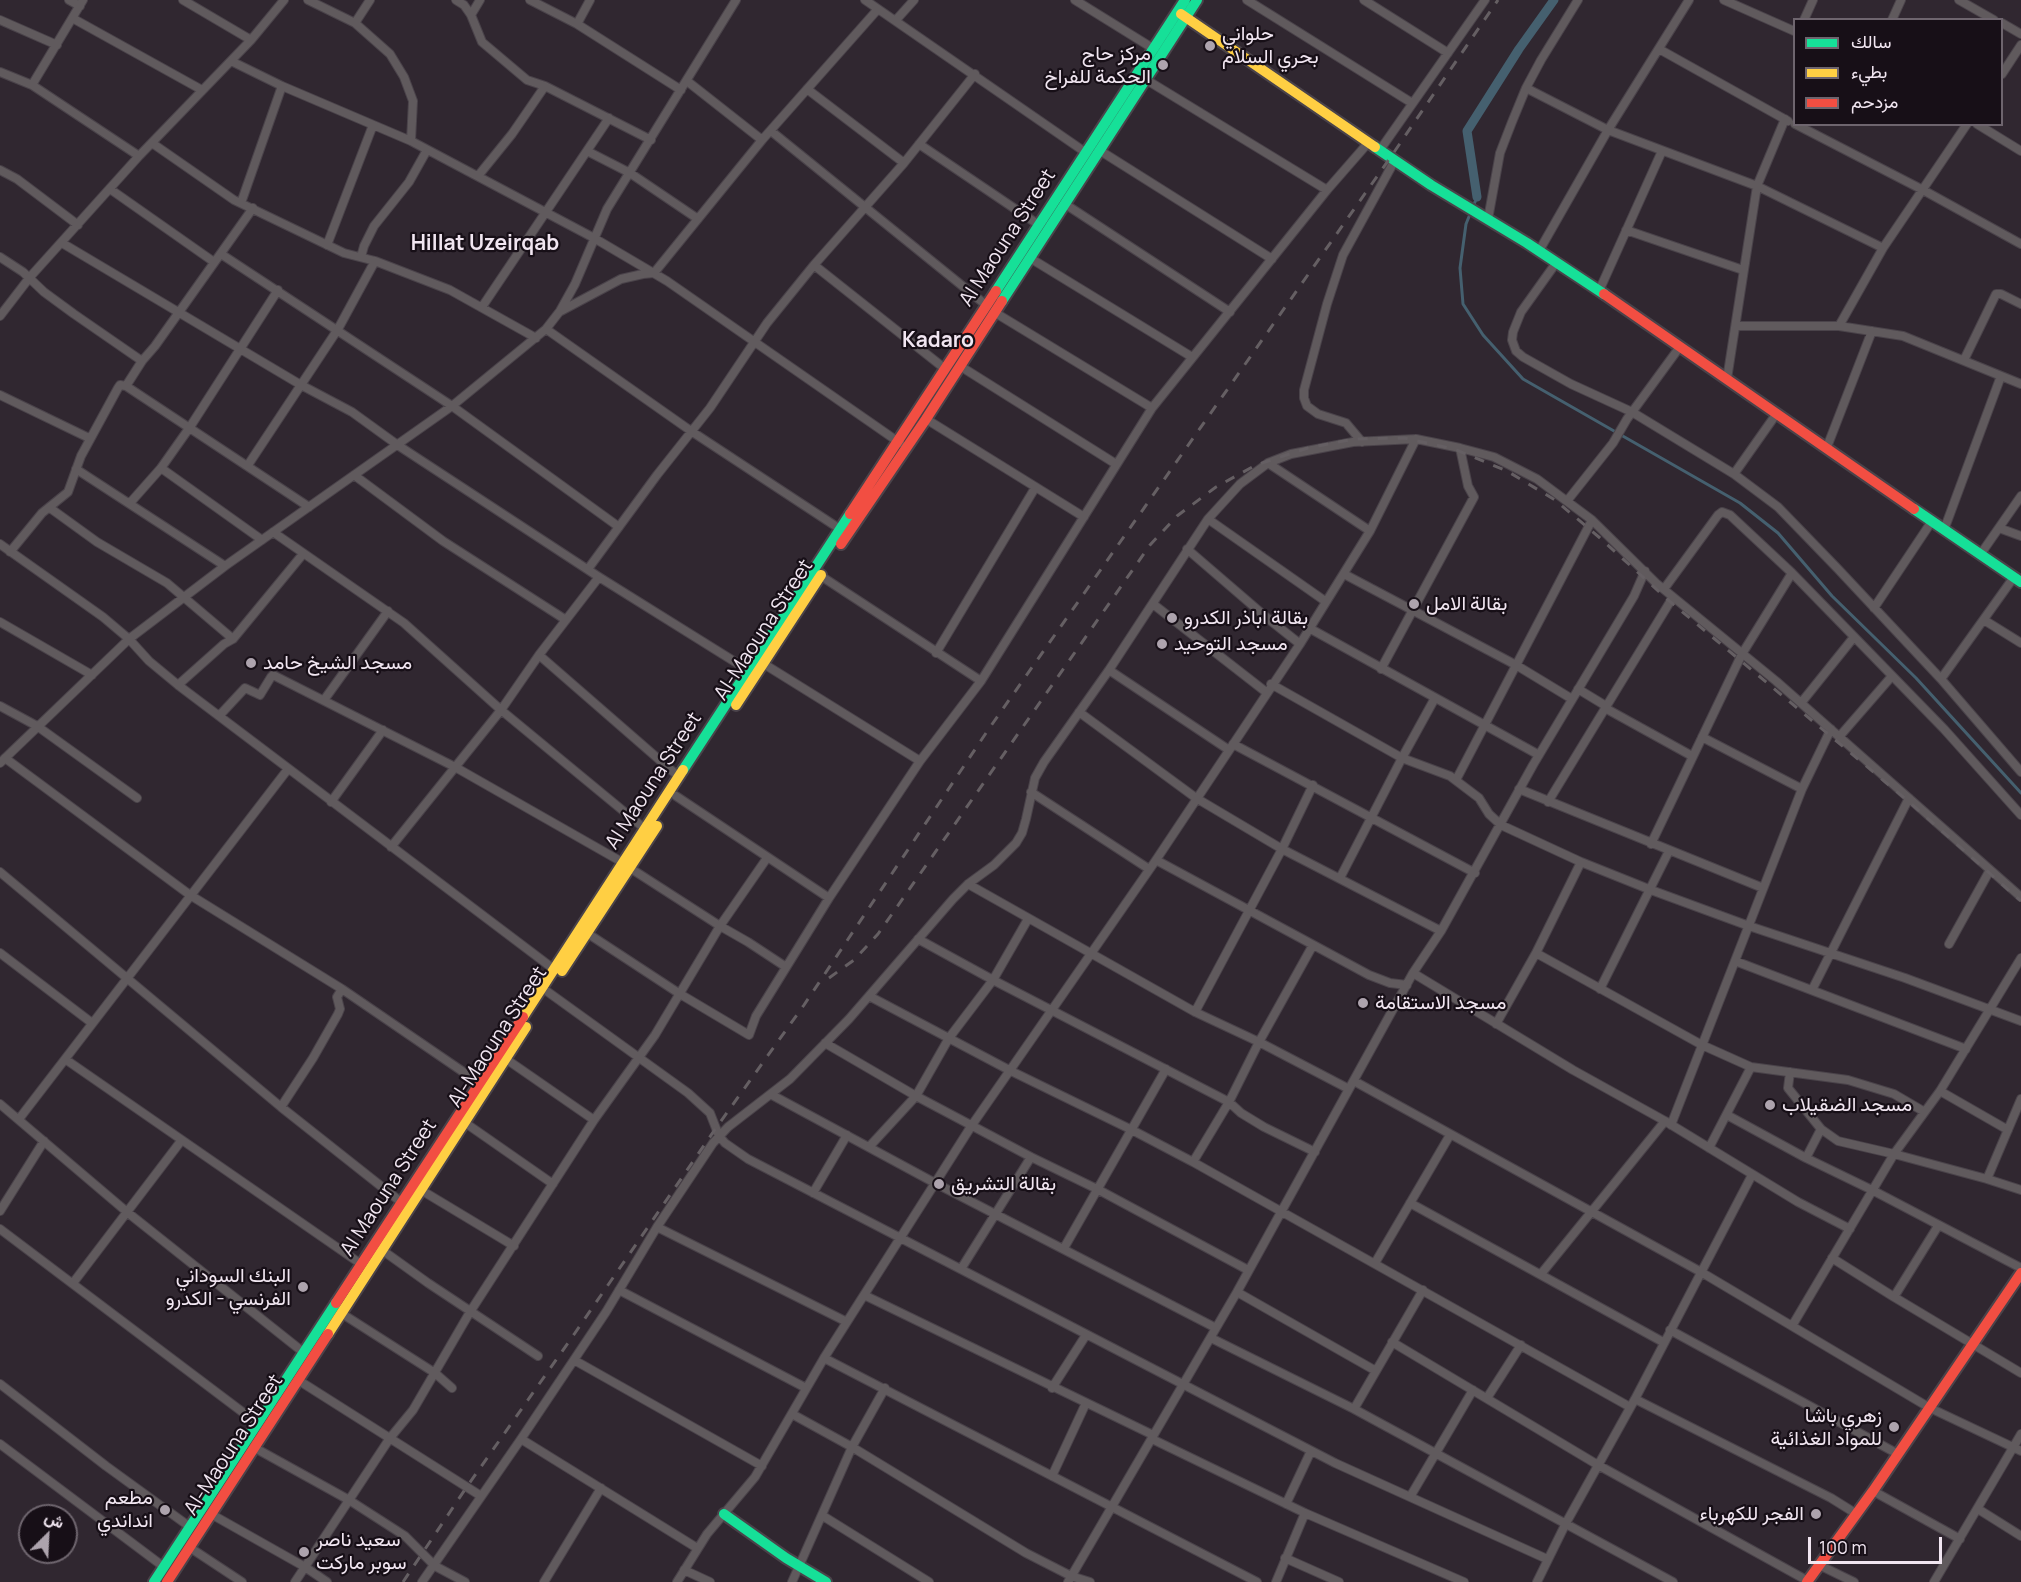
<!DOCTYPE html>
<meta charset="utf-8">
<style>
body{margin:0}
#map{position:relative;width:2021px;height:1582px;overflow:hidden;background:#302730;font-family:Manrope,Vazirmatn,sans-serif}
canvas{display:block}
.legend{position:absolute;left:1793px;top:18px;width:210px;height:108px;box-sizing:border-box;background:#170f17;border:2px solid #6e656e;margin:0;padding:8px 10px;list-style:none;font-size:18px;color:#f1e6f1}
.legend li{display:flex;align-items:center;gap:12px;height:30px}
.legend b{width:30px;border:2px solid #6e656e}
.north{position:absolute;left:18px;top:1504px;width:60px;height:60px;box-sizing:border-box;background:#170f17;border:2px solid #6e656e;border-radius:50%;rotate:24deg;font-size:16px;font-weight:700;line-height:24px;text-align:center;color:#f1e6f1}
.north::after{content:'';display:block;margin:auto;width:21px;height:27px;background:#ada3ad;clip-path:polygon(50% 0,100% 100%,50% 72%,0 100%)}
.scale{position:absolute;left:1808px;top:1537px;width:134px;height:27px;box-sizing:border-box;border:3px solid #f1e6f1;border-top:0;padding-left:8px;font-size:18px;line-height:21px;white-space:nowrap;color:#f1e6f1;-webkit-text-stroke:4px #170f17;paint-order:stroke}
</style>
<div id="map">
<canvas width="2021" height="1582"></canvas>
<ul class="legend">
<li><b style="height:8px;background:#16e098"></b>سالك</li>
<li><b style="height:8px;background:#ffcf43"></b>بطيء</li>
<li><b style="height:8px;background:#f24e42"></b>مزدحم</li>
</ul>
<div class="north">ش</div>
<div class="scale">100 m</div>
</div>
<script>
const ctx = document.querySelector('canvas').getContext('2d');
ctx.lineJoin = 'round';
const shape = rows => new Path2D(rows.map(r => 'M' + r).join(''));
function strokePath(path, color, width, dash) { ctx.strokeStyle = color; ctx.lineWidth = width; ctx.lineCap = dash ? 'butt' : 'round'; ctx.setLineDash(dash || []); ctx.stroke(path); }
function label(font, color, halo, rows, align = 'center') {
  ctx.font = font + ' Manrope,Vazirmatn,sans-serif'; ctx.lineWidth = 4.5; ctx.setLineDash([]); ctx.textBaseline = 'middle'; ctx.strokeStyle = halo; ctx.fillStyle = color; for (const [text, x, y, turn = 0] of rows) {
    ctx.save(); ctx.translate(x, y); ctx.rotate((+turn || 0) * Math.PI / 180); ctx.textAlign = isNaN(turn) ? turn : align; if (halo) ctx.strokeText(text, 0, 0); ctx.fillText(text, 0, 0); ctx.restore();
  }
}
strokePath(shape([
 [1477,197,1466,224,1460,268,1463,304,1483,335,1523,379,1740,503,1778,533,1832,596,1916,678,2021,793]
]), '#45606f', 3);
strokePath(shape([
 [1477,197,1467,131,1519,49,1554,0]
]), '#45606f', 9);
const street = shape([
 [69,0,80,6],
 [183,0,251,40],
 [308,0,355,23,390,54,404,77,413,101,411,141],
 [456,0,464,5,471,15,482,42,527,80,545,86,651,140],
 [530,0,577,24,681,90],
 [865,0,1085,152],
 [1075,0,1154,49],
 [1247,0,1412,103],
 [1364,0,1448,53],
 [1724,0,1794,31],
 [1959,0,1994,20],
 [471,15,480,0],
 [74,19,202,90],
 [0,20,57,45],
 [896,20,914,0],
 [1804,20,1813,0],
 [1892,20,1901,0],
 [355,23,370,0],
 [2002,23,2021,34],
 [577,24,590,0],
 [1659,49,1788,121],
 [231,61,282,86,411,141,594,238,667,281,900,443],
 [0,72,32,85,139,156],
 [2002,74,2021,45],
 [1145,79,1327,190],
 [687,81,762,140],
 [32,85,83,0],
 [1526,88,1608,130,1757,186,1883,248],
 [807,89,904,163],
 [1795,124,1923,190,2021,244],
 [1977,124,2021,151],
 [771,131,986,305],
 [152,143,234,200,344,253,375,261,450,290,536,338],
 [919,144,1039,225],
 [1099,150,1272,259],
 [1380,150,1485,0],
 [587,151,630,173,698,219],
 [0,170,17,179,78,225],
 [478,176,512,134,545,86],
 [110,189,214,262],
 [241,203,282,86],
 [1065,204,1230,312],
 [1488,219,1500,153,1512,122,1526,88,1541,60,1578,0],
 [1626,230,1743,270],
 [62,243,301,385,352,412,399,446,599,577,748,670],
 [327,245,373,125],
 [1539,251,1608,130,1689,0],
 [221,254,452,406,619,527],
 [0,257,23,272,44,292,74,314,142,361],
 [361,257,364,246,374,226,409,182,427,150],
 [1030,258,1192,357],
 [1556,263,1521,312,1513,332,1512,340,1516,351,1523,357,1571,384,1632,412,1734,474,1778,507,1838,569,1941,679,2021,772],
 [814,265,944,368],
 [1599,291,1662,151],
 [482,307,609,118],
 [561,311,621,279,643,274,654,273,762,140,878,9],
 [994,312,1152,408],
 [0,316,30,277,139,156,251,40,284,0],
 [1736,326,1839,326,1903,336,2021,384],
 [1839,326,1883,248,1967,124],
 [546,329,691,431,840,529],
 [1964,360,1996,294,2001,294,2021,304],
 [960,366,1116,464],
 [1727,379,1757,186,1785,119],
 [126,386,309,507],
 [0,395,89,438],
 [926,419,1084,517],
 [1362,442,1346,423,1318,414,1307,406,1304,398,1304,390,1327,304,1343,255,1395,160],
 [1827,447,1872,331],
 [1268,463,1370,531],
 [248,465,338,329,375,261],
 [161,468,262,540],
 [76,469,225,566],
 [1734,474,1777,413],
 [354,475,443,541,566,620],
 [1567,501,1613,443,1627,419,1679,348],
 [130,503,161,468,190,427,278,290],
 [50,508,97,542,167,583,233,639],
 [1208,519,1325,601],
 [1999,528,2021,536],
 [1944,530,2001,376],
 [273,532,404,623,501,710,644,828],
 [0,544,103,617,129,639,149,661,178,685,555,970],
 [1187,549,1266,617,1300,644],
 [10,552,42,513,68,492,81,456,118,388,120,385,126,386,142,361,155,346,253,208],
 [1980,555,2021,496],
 [588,569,657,475,710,408,767,323,814,265,904,163,975,74],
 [1344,574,1516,665,1572,699],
 [821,576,981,681],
 [1664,589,1718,515,1722,512,1730,515,1792,573,1870,653,1944,729,2021,815],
 [1153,604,1266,692],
 [1874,608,1932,521],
 [1984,620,2021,643],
 [0,622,92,675],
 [1309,628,1539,755],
 [936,653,1035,488],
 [539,655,678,776],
 [764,664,920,761],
 [1381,669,1474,497,1468,486,1460,448],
 [1109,670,1229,750],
 [1941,679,2014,577],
 [1271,684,1402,758,1435,698],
 [178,685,224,644,233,639,303,554],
 [1578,689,1606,706],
 [324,700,388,611],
 [1801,703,1854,637],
 [0,706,37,726,137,798],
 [1605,708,1692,756],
 [1079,712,1196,798,1282,849,1441,931],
 [219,716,245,688,260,695,271,677,273,675,455,767,622,862],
 [1702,737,1802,789],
 [1839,737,1892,676],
 [1233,744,1475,873],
 [5,758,190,895,342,989,478,1082],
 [0,763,129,639,225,566,452,406,546,329,560,311,575,284,607,209,736,0],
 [1456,780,1592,520],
 [1519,789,1763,888],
 [1031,792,1149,869],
 [676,796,829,898],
 [331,802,383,730],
 [1548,802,1673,597],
 [1651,844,1742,654,1792,573],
 [391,847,501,710,539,655,599,577],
 [1156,860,1369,975,1390,983,1407,985],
 [630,868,720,926,748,942,786,967],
 [0,872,281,1107,401,1202],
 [1340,878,1402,758,1450,776,1479,798,1489,814,1501,825,1581,862,1651,890,1749,926,1905,978,2021,1021],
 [968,884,1195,1012,1259,1042,1349,1089],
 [587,933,680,994,749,1035,756,1016,829,898,920,761,981,681,1152,408,1327,190,1368,143],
 [918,939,993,980,1229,1102,1241,1113,1264,1127,1315,1152],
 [1949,944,1990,870],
 [0,953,92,1023],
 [1536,953,1702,1045,1751,1067,1848,1080,1894,1094,1923,1111],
 [1735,961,1966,1049],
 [1413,973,1573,1070,1665,1121,1798,1202,1850,1229],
 [1600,989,1669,851],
 [1812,990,1909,798],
 [548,992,688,1093,710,1113,719,1136,725,1143,748,1159,1335,1463,1547,1559],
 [869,996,1011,1071,1132,1130,1193,1162,1630,1407],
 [1195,1012,1282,849,1313,785],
 [1496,1024,1536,953,1581,862],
 [825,1043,916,1096,1031,1157,1097,1189,1248,1270],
 [65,1059,361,1264],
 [506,1059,594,1120],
 [1790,1072,1788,1088,1821,1129,1838,1141,1894,1154,1987,1179,2021,1190],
 [1354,1081,1701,1272,1930,1408,2021,1451],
 [1940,1091,2008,1130],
 [772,1095,935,1183,1216,1328],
 [0,1104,127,1212,303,1352],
 [281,1107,313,1058,338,1014,340,1009,337,997,342,989],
 [1727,1115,1806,1158,1872,1190,2021,1268],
 [19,1119,288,769],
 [464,1122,553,1184],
 [1671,1125,1802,789,1831,729],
 [869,1147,916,1096,949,1038,993,980,1028,919],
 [1709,1148,1751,1067],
 [1806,1158,1821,1129],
 [1193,1162,1229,1102,1259,1042,1313,945],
 [1987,1179,2021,1099],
 [421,1190,514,1246],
 [813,1193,847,1135],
 [1410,1203,1663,1342],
 [0,1211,44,1141],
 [657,1227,847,1322],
 [0,1229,257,1423],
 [1064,1248,1166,1069],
 [382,1250,428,1283,538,1356],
 [1832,1258,1894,1297,2021,1373],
 [1375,1263,1450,1135],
 [961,1269,1031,1157],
 [1541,1274,1665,1121],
 [73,1283,181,1141],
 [619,1290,806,1388],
 [1237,1292,1376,1371],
 [864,1295,1153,1435],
 [1894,1297,1938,1226],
 [341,1313,435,1373,452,1388],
 [1792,1326,1894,1154,1940,1091,2021,958],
 [1670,1330,1898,1454],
 [1211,1338,1354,1409,1673,1582],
 [1392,1342,1598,1465,1808,1581],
 [824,1358,1257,1582],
 [574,1360,762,1466],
 [298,1380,481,1496],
 [0,1384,106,1466,190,1527],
 [1052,1388,1086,1335],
 [1487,1398,1521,1345],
 [1635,1399,1831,1498,1855,1513],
 [1354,1409,1423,1290],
 [792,1414,852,1447,1026,1553,1071,1576,1090,1582],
 [521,1439,697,1548],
 [1152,1439,1305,1513,1464,1582],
 [0,1444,164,1567],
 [255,1448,349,1500,405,1536,435,1566,465,1582],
 [1052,1476,1086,1403],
 [1873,1491,1960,1539],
 [1410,1497,1473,1390],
 [1286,1504,1311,1451],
 [1978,1509,2021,1536],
 [211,1514,305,1567,327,1582],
 [823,1516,929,1582],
 [189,1547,242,1582],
 [1285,1558,1339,1582],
 [1819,1565,1854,1582],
 [684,1570,710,1582],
 [295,1582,390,1438,413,1410,470,1312,594,1120,655,1035,720,926,767,858],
 [422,1582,521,1439,606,1312,657,1227,713,1143,728,1127,790,1079,849,1019,953,899,968,884,994,865,1016,843,1022,833,1026,819,1035,778,1044,762,1109,670,1208,519,1240,484,1268,463,1291,454,1353,442,1416,439,1460,448,1494,457,1537,479,1592,520,1656,583,1776,681,2021,897],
 [544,1582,601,1488],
 [677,1582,707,1534,755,1477,824,1358,972,1125,1156,860,1300,644,1370,531,1416,439],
 [792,1582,852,1447,885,1388],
 [1068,1582,1237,1292,1413,973,1441,931,1533,765,1634,596,1645,571],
 [1276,1582,1305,1513],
 [1537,1582,1566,1523,1635,1399,1752,1175],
 [1934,1582,2021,1434]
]);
const fast = shape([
 [1375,147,1431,185,1527,243,1604,294],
 [996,291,1185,0],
 [1002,301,1197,0],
 [1914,509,2021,582],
 [683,770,850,514],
 [724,1514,786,1558,826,1582],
 [154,1582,336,1303]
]);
const slow = shape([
 [1181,14,1375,147],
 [736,705,821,575],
 [562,971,657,826],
 [523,1017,683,770],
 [328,1334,526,1027]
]);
const jam = shape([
 [1604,294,1914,509],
 [850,514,996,291],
 [841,544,926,419,1002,301],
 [336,1303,523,1017],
 [167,1582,328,1334],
 [1807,1582,1873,1491,2021,1273]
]);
strokePath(street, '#4a434a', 10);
strokePath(fast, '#4a434a', 14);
strokePath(slow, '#4a434a', 14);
strokePath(jam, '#4a434a', 14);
strokePath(street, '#605a5d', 8);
strokePath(fast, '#16e098', 10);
strokePath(slow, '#ffcf43', 10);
strokePath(jam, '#f24e42', 10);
strokePath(shape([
 [829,978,854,960,878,934,1150,545,1177,516,1216,487,1256,465,1308,448,1354,439,1404,438,1454,449,1507,471,1555,500,1600,538,1667,599,1908,801,2021,901],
 [403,1582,466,1488,575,1333,716,1128,804,1005,988,730,1390,158,1498,0]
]), '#655f63', 3, [10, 10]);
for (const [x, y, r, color] of [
 [1210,46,6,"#ada3ad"],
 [1163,65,6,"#ada3ad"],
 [1414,604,6,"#ada3ad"],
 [1172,618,6,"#ada3ad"],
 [1162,644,6,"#ada3ad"],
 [251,663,6,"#ada3ad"],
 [1363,1003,6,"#ada3ad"],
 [1770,1105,6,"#ada3ad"],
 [939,1184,6,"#ada3ad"],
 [303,1287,6,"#ada3ad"],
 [1894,1427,6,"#ada3ad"],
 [165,1510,6,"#ada3ad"],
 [1816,1514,6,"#ada3ad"],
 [304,1552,6,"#ada3ad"]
]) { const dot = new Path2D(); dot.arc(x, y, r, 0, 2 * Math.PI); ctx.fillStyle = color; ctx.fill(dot); strokePath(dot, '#170f17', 2); }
label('20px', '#f1e6f1', '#170f17', [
 ["حلواني",1222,34],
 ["بحري السلام",1222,57],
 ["مركز حاج",1151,54,"right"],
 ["الحكمة للفراخ",1151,77,"right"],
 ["بقالة الامل",1426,604],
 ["بقالة اباذر الكدرو",1184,618],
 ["مسجد التوحيد",1174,644],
 ["مسجد الشيخ حامد",263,663],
 ["مسجد الاستقامة",1375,1003],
 ["مسجد الضقيلاب",1782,1105],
 ["بقالة التشريق",951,1184],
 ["البنك السوداني",291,1276,"right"],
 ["الفرنسي - الكدرو",291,1299,"right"],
 ["زهري باشا",1882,1416,"right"],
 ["للمواد الغذائية",1882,1439,"right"],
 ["مطعم",153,1498,"right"],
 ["انداندي",153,1521,"right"],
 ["الفجر للكهرباء",1804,1514,"right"],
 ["سعيد ناصر",316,1540],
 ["سوبر ماركت",316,1563]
], 'left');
label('20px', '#f1e6f1', '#170f17', [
 ["Al Maouna Street",1008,238,-57],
 ["Al-Maouna Street",764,630,-57],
 ["Al Maouna Street",654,781,-57],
 ["Al-Maouna Street",498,1037,-57],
 ["Al Maouna Street",389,1188,-57],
 ["Al-Maouna Street",234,1445,-57]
]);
label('bold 21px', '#f1e6f1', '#170f17', [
 ["Hillat Uzeirqab",485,244],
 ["Kadaro",938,341]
]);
</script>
